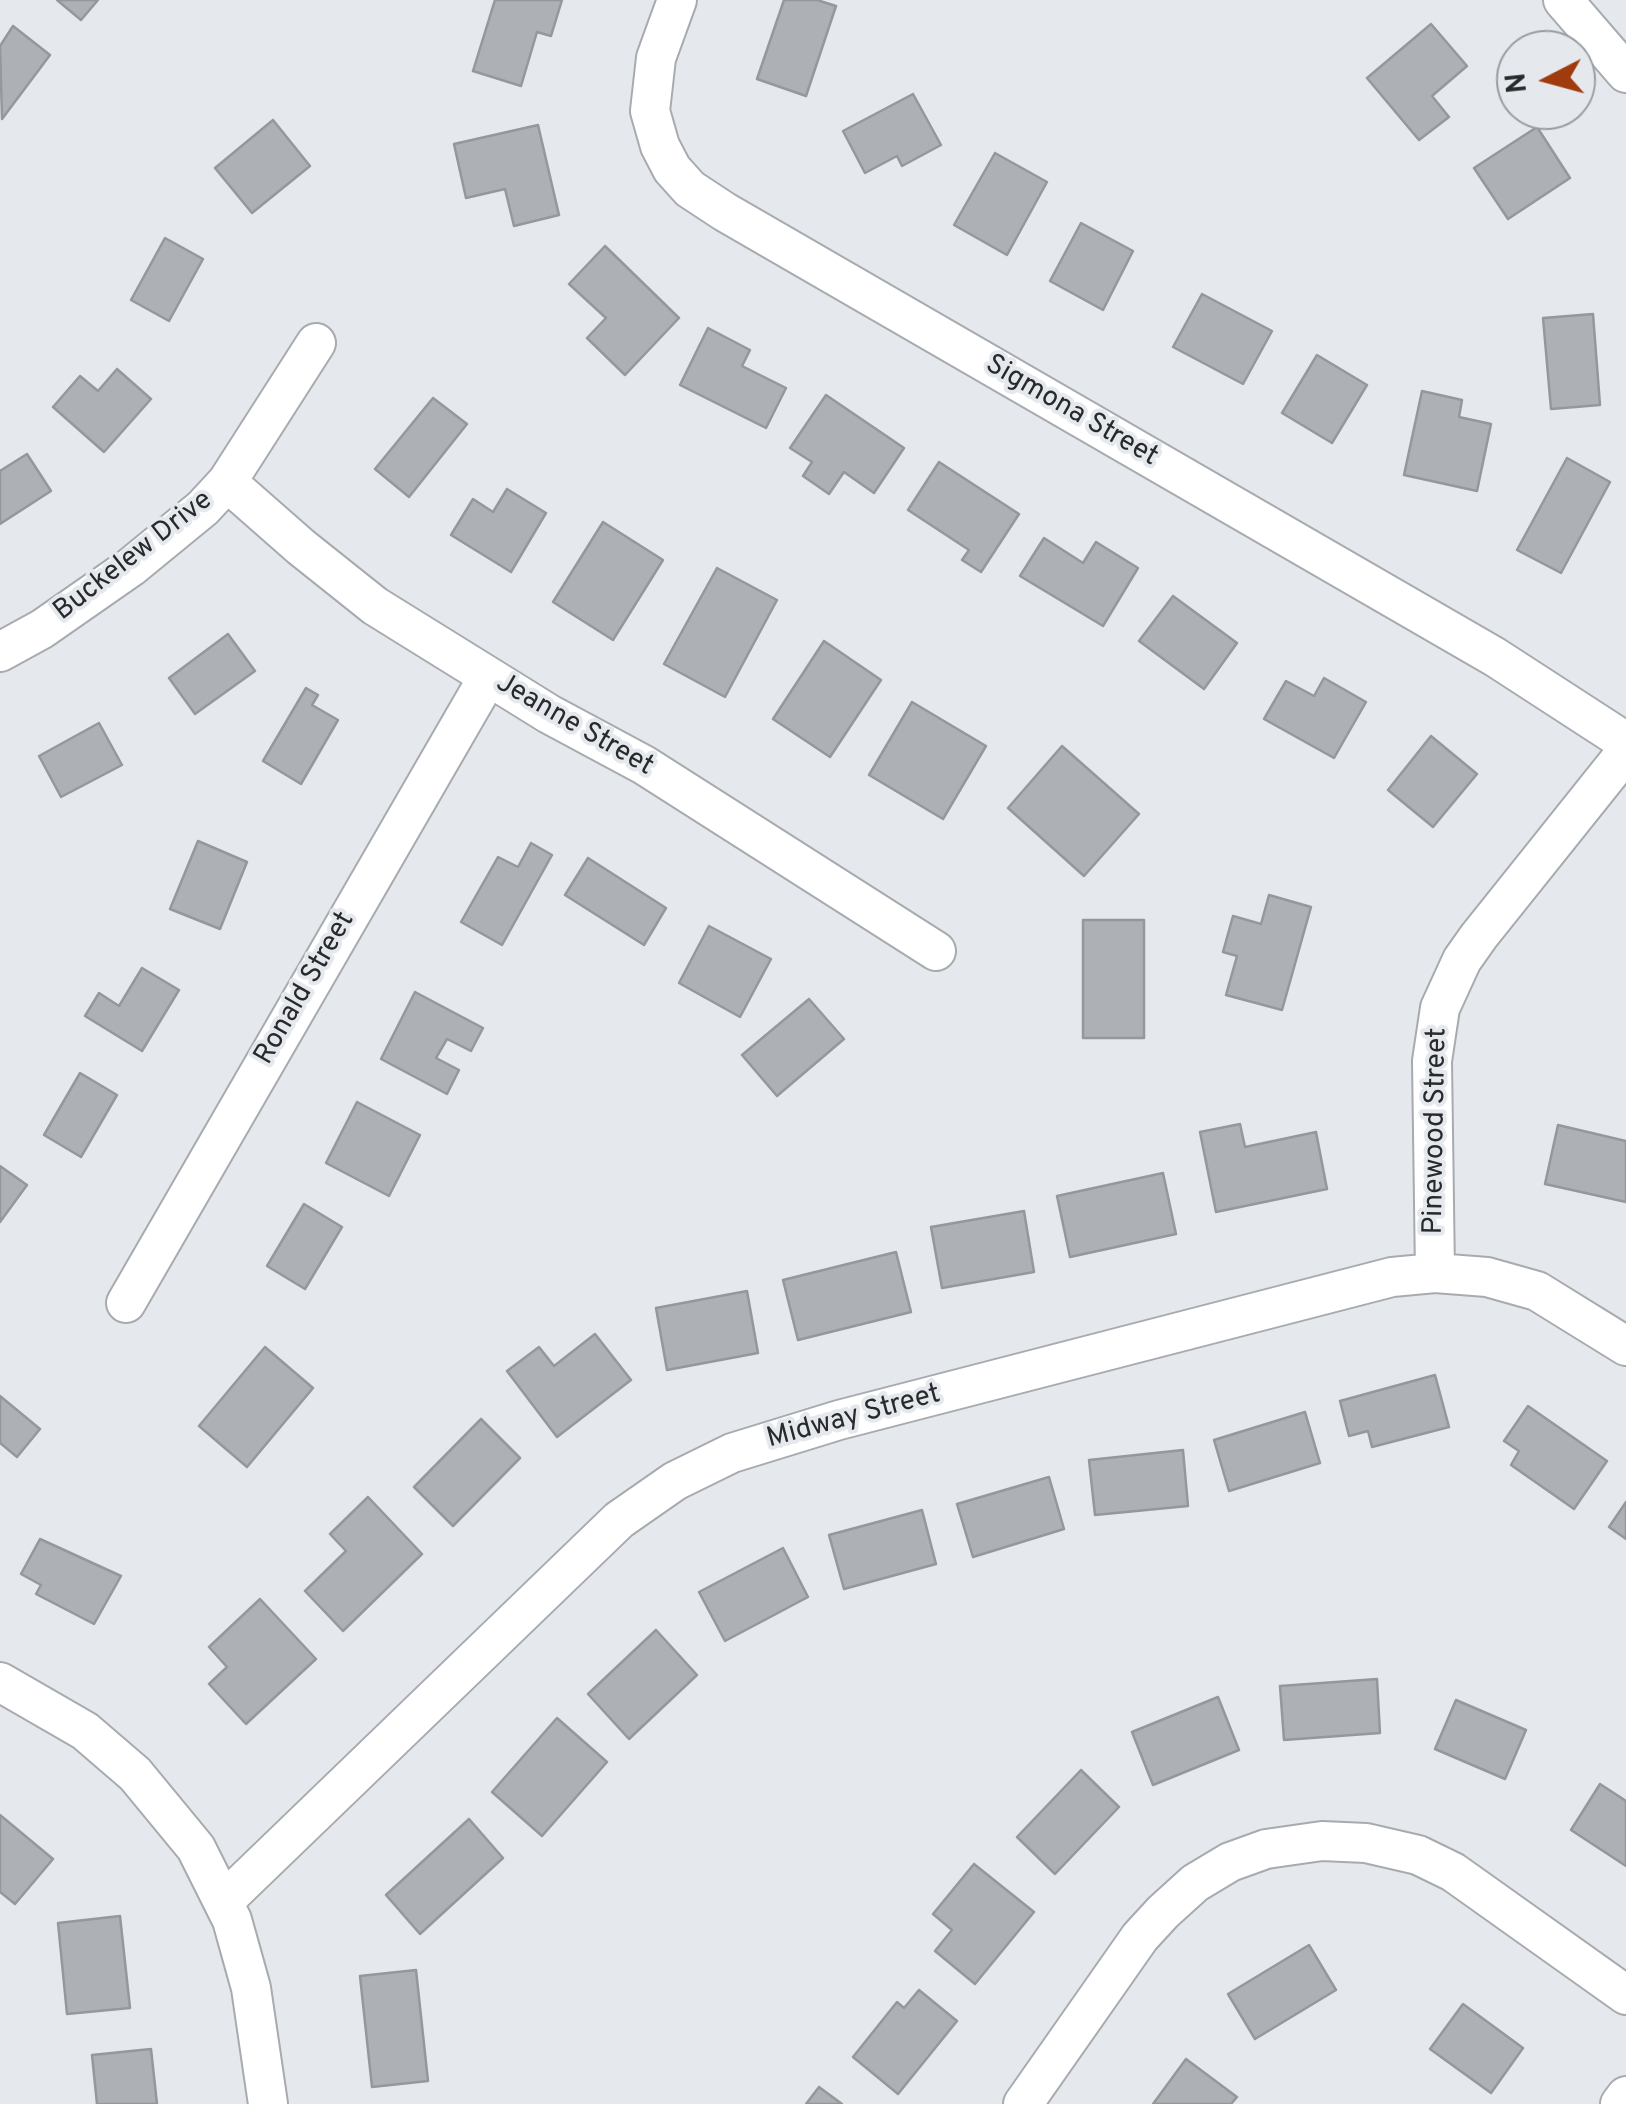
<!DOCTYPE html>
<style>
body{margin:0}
#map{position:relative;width:1626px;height:2104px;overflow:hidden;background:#e5e9ee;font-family:Overpass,sans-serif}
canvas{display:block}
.north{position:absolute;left:1496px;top:30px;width:100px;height:100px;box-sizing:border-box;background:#e5e9ee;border:2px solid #999ca0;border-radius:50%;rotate:264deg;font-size:28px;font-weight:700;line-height:40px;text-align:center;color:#28292b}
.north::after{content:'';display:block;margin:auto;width:35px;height:45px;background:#a03b0d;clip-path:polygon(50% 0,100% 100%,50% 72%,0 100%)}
</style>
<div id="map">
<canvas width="1626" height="2104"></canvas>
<div class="north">N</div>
</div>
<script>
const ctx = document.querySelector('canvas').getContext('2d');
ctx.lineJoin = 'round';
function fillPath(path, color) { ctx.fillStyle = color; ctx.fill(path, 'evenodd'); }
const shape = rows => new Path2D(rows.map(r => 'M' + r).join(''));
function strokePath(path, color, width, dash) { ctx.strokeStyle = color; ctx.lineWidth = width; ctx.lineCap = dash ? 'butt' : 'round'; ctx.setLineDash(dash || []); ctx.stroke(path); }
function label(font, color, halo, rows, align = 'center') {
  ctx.font = font + ' Overpass,sans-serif'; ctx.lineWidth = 8; ctx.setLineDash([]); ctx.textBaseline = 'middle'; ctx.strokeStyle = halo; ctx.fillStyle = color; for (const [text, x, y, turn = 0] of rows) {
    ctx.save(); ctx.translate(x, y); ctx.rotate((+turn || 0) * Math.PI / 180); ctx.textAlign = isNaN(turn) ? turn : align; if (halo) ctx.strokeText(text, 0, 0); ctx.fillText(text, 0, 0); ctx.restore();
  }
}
const building = shape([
 [57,0,98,0,81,20,57,0],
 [495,0,562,0,551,36,537,32,521,86,473,71,495,0],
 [784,0,817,0,836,6,806,96,757,79,784,0],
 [1431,24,1467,66,1432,96,1449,117,1419,140,1367,78,1431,24],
 [13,26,50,55,2,119,0,46,13,26],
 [913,94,941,145,902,166,897,156,865,173,843,131,913,94],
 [273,120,310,166,252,213,215,168,273,120],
 [538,125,559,215,514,226,505,189,466,198,454,144,538,125],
 [1537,127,1570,178,1508,219,1474,168,1537,127],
 [995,153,1047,182,1007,255,954,225,995,153],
 [1081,223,1133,251,1103,310,1050,281,1081,223],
 [165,238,203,259,169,321,131,300,165,238],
 [605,246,679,318,625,375,587,338,606,318,569,284,605,246],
 [1202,294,1272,331,1243,384,1173,347,1202,294],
 [1593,314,1600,405,1551,409,1543,318,1593,314],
 [708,328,750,350,742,366,786,388,766,428,680,385,708,328],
 [1317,355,1367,385,1332,443,1282,413,1317,355],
 [117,369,151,399,104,452,53,407,80,376,98,391,117,369],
 [1422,391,1462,400,1459,417,1491,424,1477,491,1404,475,1422,391],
 [826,395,904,448,874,493,844,472,829,494,803,476,812,462,790,448,826,395],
 [433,398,467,424,409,497,375,469,433,398],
 [27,454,51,491,0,524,0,471,27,454],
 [1567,458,1610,482,1561,573,1517,550,1567,458],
 [939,462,1019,514,981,572,962,560,969,550,908,510,939,462],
 [507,489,546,513,511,572,451,535,473,499,493,512,507,489],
 [603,522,663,560,613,640,553,602,603,522],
 [1044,538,1083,563,1096,542,1138,568,1103,626,1020,576,1044,538],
 [717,568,777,600,725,697,664,664,717,568],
 [1173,596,1237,643,1204,689,1139,641,1173,596],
 [228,634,255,671,195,714,169,678,228,634],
 [824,641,881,680,830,757,773,719,824,641],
 [1324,678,1366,702,1334,758,1264,719,1286,681,1314,696,1324,678],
 [306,688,318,695,312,705,338,720,301,784,263,761,306,688],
 [912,702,986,746,943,819,869,775,912,702],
 [99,723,122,765,61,797,39,756,99,723],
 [1431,736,1477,774,1433,827,1388,790,1431,736],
 [1062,746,1139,814,1084,876,1008,808,1062,746],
 [198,841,247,862,220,929,170,909,198,841],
 [531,843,552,855,502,945,461,922,498,857,518,867,531,843],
 [588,858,666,908,644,945,565,895,588,858],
 [1269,895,1311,907,1282,1010,1226,995,1237,956,1223,952,1233,916,1261,924,1269,895],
 [1083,920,1144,920,1144,1038,1083,1038,1083,920],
 [709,926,771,959,740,1017,679,983,709,926],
 [142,968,179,990,142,1051,85,1016,99,993,119,1006,142,968],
 [415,992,483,1028,471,1051,447,1039,436,1058,459,1070,447,1094,381,1059,415,992],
 [809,999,844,1039,777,1096,742,1055,809,999],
 [80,1073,117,1095,81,1157,44,1135,80,1073],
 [357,1102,420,1135,389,1196,326,1163,357,1102],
 [1240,1124,1245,1147,1316,1132,1327,1189,1216,1212,1200,1132,1240,1124],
 [1558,1125,1626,1141,1626,1202,1545,1184,1558,1125],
 [0,1166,27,1185,0,1222,0,1166],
 [1163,1173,1176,1234,1070,1257,1057,1196,1163,1173],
 [304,1204,342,1227,305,1289,267,1266,304,1204],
 [1024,1211,1034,1272,942,1288,931,1227,1024,1211],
 [896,1252,911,1312,798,1340,783,1280,896,1252],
 [747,1291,758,1353,667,1370,656,1308,747,1291],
 [595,1334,631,1380,557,1437,507,1371,539,1347,554,1366,595,1334],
 [265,1347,313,1388,247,1467,199,1426,265,1347],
 [1435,1375,1449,1427,1372,1447,1368,1431,1349,1436,1340,1401,1435,1375],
 [0,1396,40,1429,17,1457,0,1443,0,1396],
 [1528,1406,1607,1461,1574,1509,1511,1465,1519,1451,1504,1441,1528,1406],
 [1305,1412,1320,1463,1229,1491,1214,1440,1305,1412],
 [481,1419,520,1458,453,1526,414,1487,481,1419],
 [1183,1450,1188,1506,1095,1515,1089,1460,1183,1450],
 [1049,1477,1064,1529,973,1557,957,1504,1049,1477],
 [368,1497,422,1554,343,1631,305,1591,346,1551,330,1534,368,1497],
 [1626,1502,1626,1539,1609,1527,1626,1502],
 [922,1510,936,1564,844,1589,829,1535,922,1510],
 [40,1539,121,1576,94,1624,36,1594,41,1585,21,1574,40,1539],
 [783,1548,808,1597,725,1641,699,1592,783,1548],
 [260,1599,316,1659,246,1724,209,1684,227,1667,209,1647,260,1599],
 [656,1630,697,1675,629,1739,588,1694,656,1630],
 [1377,1679,1380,1733,1284,1740,1280,1686,1377,1679],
 [1218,1697,1239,1750,1153,1785,1132,1732,1218,1697],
 [1456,1700,1526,1730,1505,1779,1435,1749,1456,1700],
 [557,1718,607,1762,542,1836,492,1792,557,1718],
 [1081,1770,1119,1807,1055,1874,1017,1837,1081,1770],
 [1600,1784,1626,1801,1626,1866,1571,1830,1600,1784],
 [0,1815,53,1859,15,1904,0,1892,0,1815],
 [469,1819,503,1858,420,1934,386,1895,469,1819],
 [974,1864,1034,1912,975,1984,935,1951,952,1930,933,1914,974,1864],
 [120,1916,130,2008,67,2014,58,1923,120,1916],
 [1309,1945,1336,1990,1255,2039,1228,1994,1309,1945],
 [416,1970,428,2081,372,2087,360,1976,416,1970],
 [919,1990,957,2021,898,2094,853,2057,897,2002,904,2008,919,1990],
 [1463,2004,1523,2048,1491,2093,1430,2049,1463,2004],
 [151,2049,157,2104,97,2104,92,2055,151,2049],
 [1186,2059,1237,2097,1231,2104,1153,2104,1186,2059],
 [819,2087,842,2104,806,2104,819,2087]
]);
fillPath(building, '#adb1b5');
strokePath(building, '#94989c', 2.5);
const minor = shape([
 [677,0,656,58,650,111,660,146,672,169,690,189,725,212,1495,657,1626,742],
 [1563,0,1626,73],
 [227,482,301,547,375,606,549,714,644,765,936,951],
 [0,652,42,629,131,567,203,508,227,482,316,343],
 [1435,1273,1432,1061,1440,1008,1462,960,1479,936,1626,752],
 [126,1303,488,677],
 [0,1682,85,1731,135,1774,196,1848,232,1920,251,1988,268,2104],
 [224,1901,619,1520,675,1481,732,1453,839,1420,1392,1277,1435,1273,1487,1277,1537,1291,1626,1346],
 [1023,2104,1140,1937,1163,1912,1195,1883,1230,1862,1266,1849,1322,1841,1366,1843,1418,1855,1453,1872,1626,1995],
 [1620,2104,1626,2096]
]);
strokePath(minor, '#a7abaf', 42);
strokePath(minor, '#fff', 38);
label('28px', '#28292b', '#e5e9ee', [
 ["Sigmona Street",1071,412,30],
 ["Buckelew Drive",134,557,-38],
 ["Jeanne Street",574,726,30],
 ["Ronald Street",306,989,-60],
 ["Pinewood Street",1437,1131,-89],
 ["Midway Street",854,1418,-15]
]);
</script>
